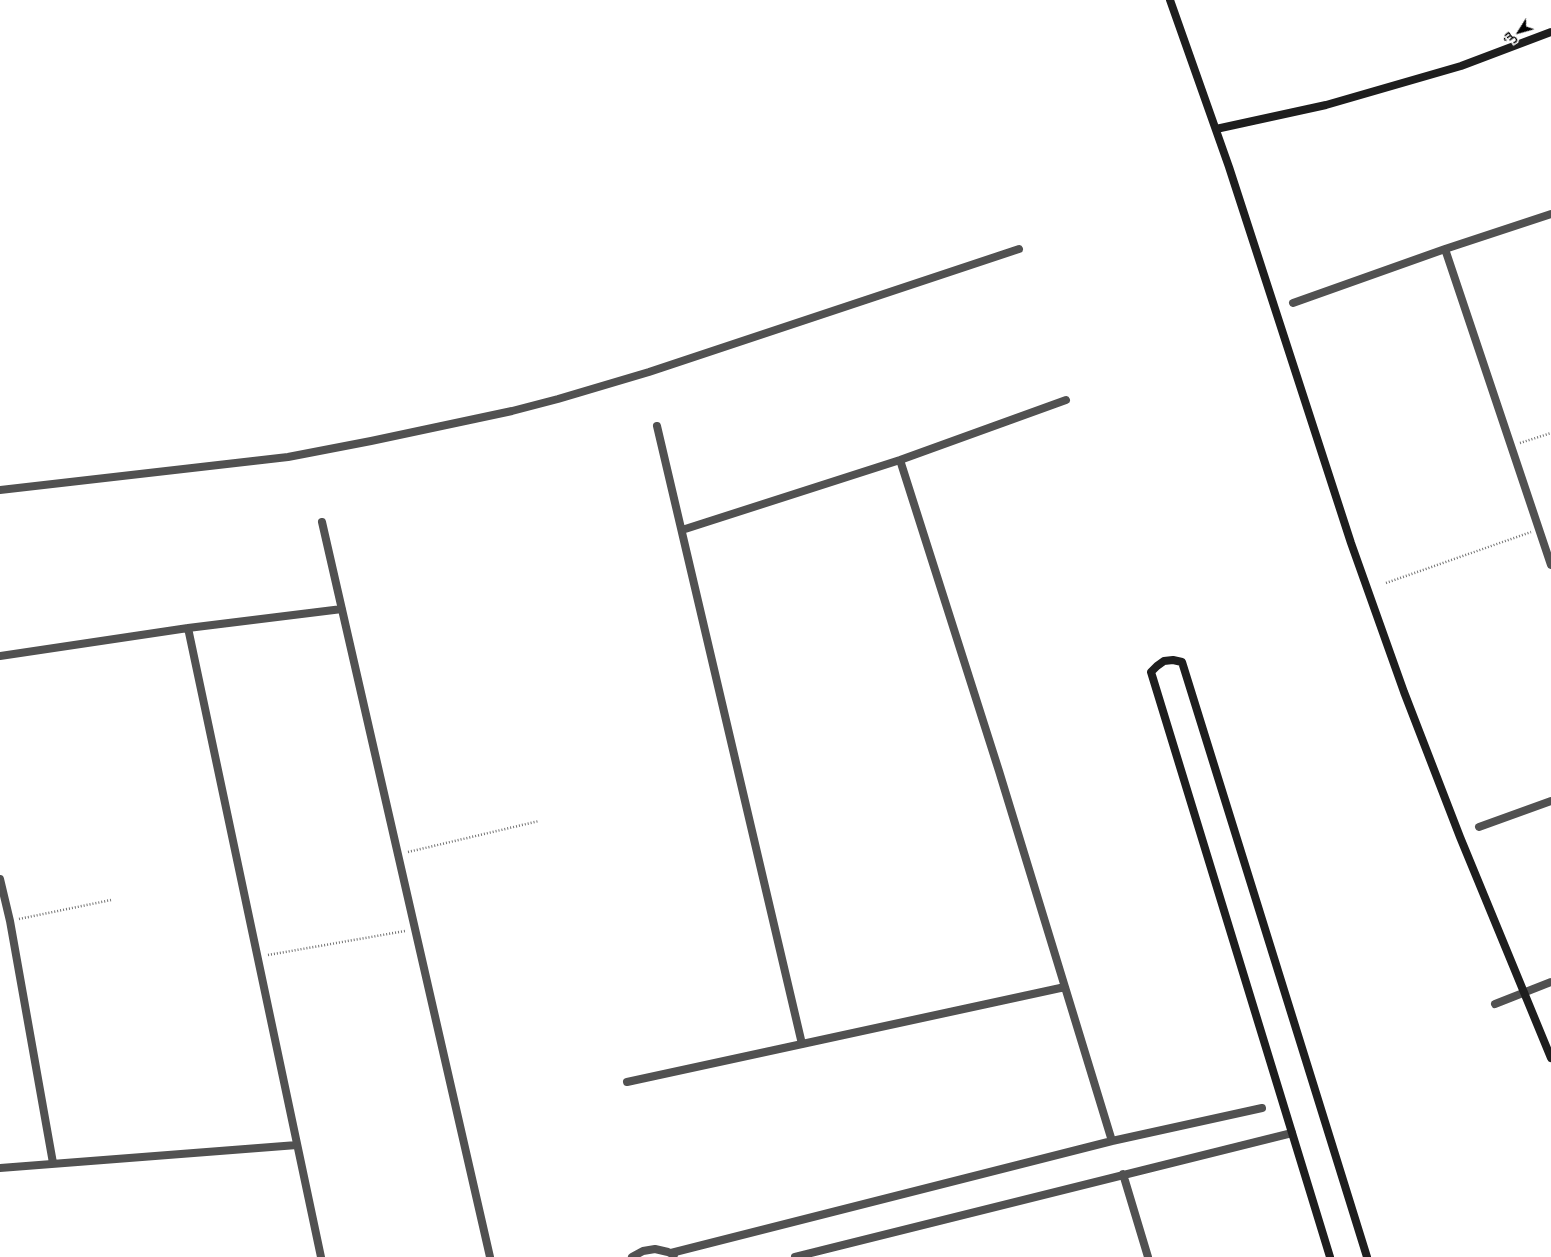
<!DOCTYPE html>
<meta charset="utf-8">
<style>
body{margin:0}
#map{position:relative;width:1551px;height:1257px;overflow:hidden;background:#fff;font-family:Barlow,Cairo,sans-serif}
canvas{display:block}
.north{position:absolute;left:1499px;top:12px;width:40px;height:40px;-webkit-text-stroke:3px #fff;paint-order:stroke;rotate:233deg;font-size:11px;font-weight:700;line-height:16px;text-align:center;color:#000}
.north::after{content:'';display:block;margin:auto;width:14px;height:18px;background:#000;clip-path:polygon(50% 0,100% 100%,50% 72%,0 100%)}
</style>
<div id="map">
<canvas width="1551" height="1257"></canvas>
<div class="north">ش</div>
</div>
<script>
const ctx = document.querySelector('canvas').getContext('2d');
ctx.lineJoin = 'round';
const shape = rows => new Path2D(rows.map(r => 'M' + r).join(''));
function strokePath(path, color, width, dash) { ctx.strokeStyle = color; ctx.lineWidth = width; ctx.lineCap = dash ? 'butt' : 'round'; ctx.setLineDash(dash || []); ctx.stroke(path); }
strokePath(shape([
 [1520,443,1551,433],
 [1386,583,1531,532],
 [408,852,539,821],
 [19,919,111,900],
 [268,955,405,931]
]), '#737373', 2.5, [1, 2]);
strokePath(shape([
 [1445,249,1551,565],
 [1293,303,1445,249,1551,214],
 [657,426,802,1044],
 [900,460,999,771,1112,1141],
 [0,490,288,457,371,441,512,411,558,399,649,372,1019,249],
 [322,522,490,1257],
 [682,530,900,460,1066,400],
 [188,628,321,1257],
 [0,656,188,628,342,609],
 [1479,827,1551,801],
 [0,879,10,921,53,1163],
 [1495,1004,1551,982],
 [627,1082,1065,987],
 [0,1168,297,1145],
 [1123,1174,1148,1257],
 [671,1253,1112,1141,1262,1108],
 [632,1257,643,1251,655,1249,668,1252,674,1255],
 [795,1257,1292,1133]
]), '#515151', 8);
strokePath(shape([
 [1170,0,1229,167,1351,543,1404,692,1460,837,1551,1058],
 [1216,129,1326,105,1461,66,1551,32],
 [1330,1257,1151,672,1157,666,1164,661,1173,660,1182,662,1367,1257]
]), '#1e1e1e', 8);
</script>
